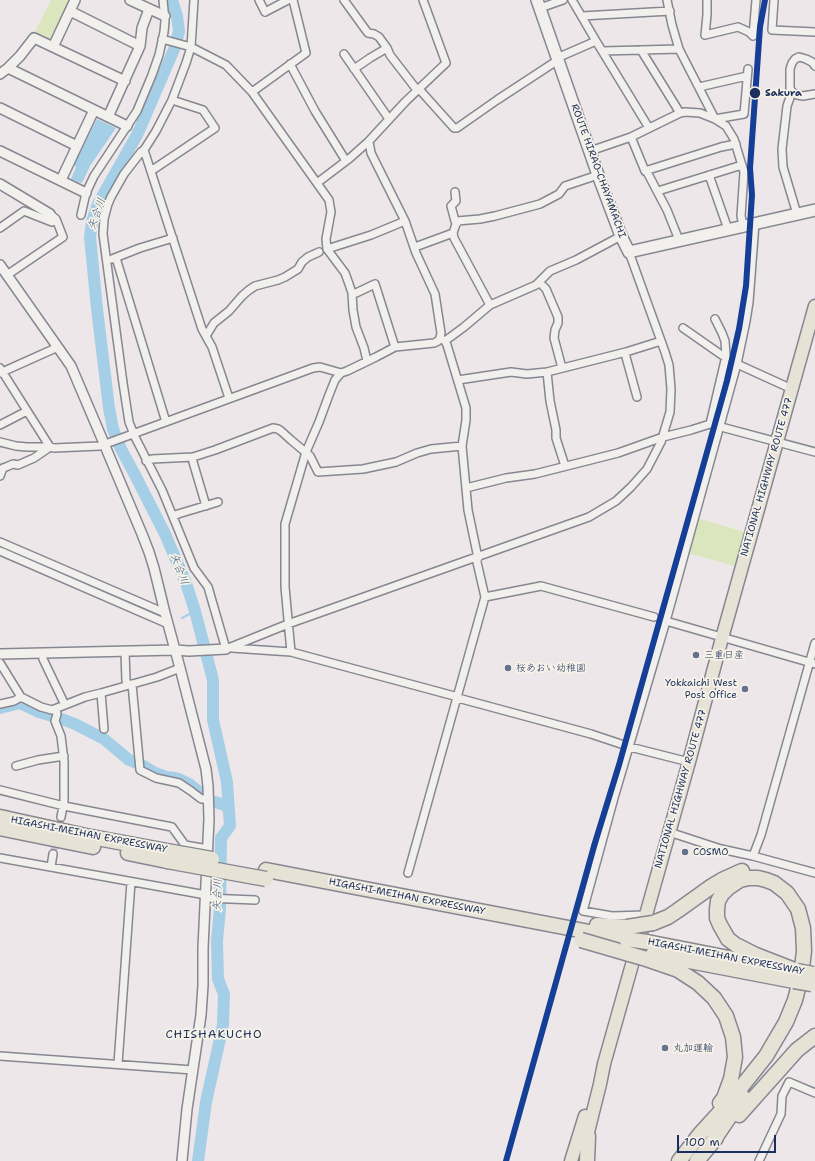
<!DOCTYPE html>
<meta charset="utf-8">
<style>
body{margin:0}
#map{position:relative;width:815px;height:1161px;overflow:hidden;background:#eee7ea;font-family:"Shantell Sans",sans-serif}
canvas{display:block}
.scale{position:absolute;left:677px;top:1135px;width:99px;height:18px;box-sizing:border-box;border:2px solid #1b2f5e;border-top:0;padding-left:5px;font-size:12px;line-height:14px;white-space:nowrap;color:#1b2f5e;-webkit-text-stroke:3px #f7f3e8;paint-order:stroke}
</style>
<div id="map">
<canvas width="815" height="1161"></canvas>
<div class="scale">100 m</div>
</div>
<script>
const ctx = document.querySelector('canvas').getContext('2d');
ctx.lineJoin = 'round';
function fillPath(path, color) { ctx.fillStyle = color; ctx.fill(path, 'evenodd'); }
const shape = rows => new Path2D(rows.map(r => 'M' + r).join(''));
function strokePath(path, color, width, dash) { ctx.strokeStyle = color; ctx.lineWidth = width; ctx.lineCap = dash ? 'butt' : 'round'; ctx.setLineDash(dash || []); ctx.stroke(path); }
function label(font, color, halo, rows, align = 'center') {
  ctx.font = font + ' "Shantell Sans","Klee One",sans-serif'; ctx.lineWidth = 3.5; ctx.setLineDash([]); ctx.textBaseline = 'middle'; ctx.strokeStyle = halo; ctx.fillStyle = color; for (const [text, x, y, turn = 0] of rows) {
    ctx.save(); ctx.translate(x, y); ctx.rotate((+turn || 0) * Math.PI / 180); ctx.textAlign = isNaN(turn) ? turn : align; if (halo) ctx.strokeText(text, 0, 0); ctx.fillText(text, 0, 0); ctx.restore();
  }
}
fillPath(shape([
 [51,0,72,0,53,40,50,42,34,34],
 [697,518,745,532,735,566,688,553]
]), '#dbe6bf');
fillPath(shape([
 [97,119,116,128,90,166,83,181,81,183,78,182,71,179,76,167,74,165]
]), '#a4cfe6');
strokePath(shape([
 [0,547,157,614],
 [182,618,195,611]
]), '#a4cfe6', 2);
strokePath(shape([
 [172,0,177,16,179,31,175,47,138,133,98,204,92,222,90,237,97,309,109,408,113,429,121,449,135,475,165,534,186,583,195,611,213,680,213,720,227,782,230,826,221,838,220,908,217,941,218,979,224,994,223,1025,206,1102,198,1161],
 [0,708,20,703,39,712,59,718,75,724,104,739,129,760,142,765,155,773,166,777,175,778,179,779,189,784,199,792],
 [215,802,225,805,229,810]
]), '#a4cfe6', 12);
strokePath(shape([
 [53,854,61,817]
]), '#c4c2ce', 7, [7, 3.5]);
const minor = shape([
 [194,0,191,47,186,63,172,100,156,131,144,150,141,152,124,174,111,197,108,204,104,219,103,234,123,383,129,422,135,437,162,490,194,568,208,587,226,649,288,624,589,517,616,501,631,487,647,469,661,442,670,412,671,389,669,365,665,352,629,252],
 [259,0,265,12,288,0],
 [344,0,365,29,368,33,374,34,379,37,387,48,390,55,417,90],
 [572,0,596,41],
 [667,0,672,25,679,49,715,119],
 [707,0,707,15,705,35,738,27,749,32,753,36],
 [774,0,772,30,815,32],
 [540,8,563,0],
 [582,16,670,11],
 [753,36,756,0],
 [162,39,191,47,226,65,252,92,329,200,331,212,326,239,327,249,345,273,349,284,352,293,353,310,356,327,364,348,367,361],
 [641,50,680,113],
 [603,51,679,49],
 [344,54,389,119],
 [557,58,596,41,649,128],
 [290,64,315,111,346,161],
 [815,66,812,62,806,59,799,57,795,59,792,63,790,69,790,88,792,92,797,95,803,96,815,94],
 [354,69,370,58,387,48],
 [699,87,747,76],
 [419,89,454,128,457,128,497,100,558,60],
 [252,92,306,53,293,0],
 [792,92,787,106,782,149,783,167,797,214],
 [715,119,744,114,748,69],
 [631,137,645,171,721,147,736,144],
 [144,150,202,329,212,347,229,398],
 [590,151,631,137,680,113,685,112,700,113,715,119,726,126,734,139,744,172,741,216,743,225],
 [646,170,667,210,679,240],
 [151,171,215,128,203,110,172,100],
 [709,175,728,229],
 [317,183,350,158,369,141,406,101,446,63,423,0],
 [658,191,742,165],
 [455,192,456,201,451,206,455,221,457,223],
 [81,215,86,193,94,176,137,111,152,75,159,55,164,32,165,21,163,0],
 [755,223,749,302,746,321,737,364,666,621,815,664],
 [0,228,24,211,52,222,56,219],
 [415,247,453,233],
 [327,249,371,235,405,221],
 [116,258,166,422],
 [112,259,140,248,173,238],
 [7,275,63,237,56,219,50,214],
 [539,282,546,289,558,317,558,323,555,330,554,338,562,368],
 [352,293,356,293,375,284,394,344,395,347],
 [490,305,454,238,453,233,457,221,480,219,495,216,540,204,559,194,565,186,598,175],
 [683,328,726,358],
 [206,336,214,323,229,311,242,296,249,290,255,286,278,280,285,277,298,269,302,262,308,257,319,252],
 [440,338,445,341,447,345,466,408,466,420,462,446,468,510,478,558],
 [445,341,464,327,490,305,536,285,550,271,576,260,621,236],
 [626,352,626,357,637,397],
 [737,364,792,389],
 [0,368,50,447],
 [547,372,550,401,556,430,556,438,565,466],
 [0,373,58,347],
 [458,380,511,372,527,374,547,372,626,352,661,341],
 [710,424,726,356,725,341,722,333,715,319],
 [0,425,27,411],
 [0,442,16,446,27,447,50,447,54,448,100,446,313,368,320,367,341,373,347,371,376,357,395,347,434,343,438,341,440,338,441,333,435,294,416,253,405,221,371,153,369,141],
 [193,457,193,462,206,506],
 [146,461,152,459,193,457,215,450,273,428,278,429,281,431,291,440,310,456,318,472,363,469,396,462,417,453,431,449,462,446],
 [0,476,3,468,6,467,13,464,18,465,34,458,50,447],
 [466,488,506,478,535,474,618,453,663,437,691,430,710,424,815,452],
 [174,516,178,514,218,502],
 [0,542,165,613],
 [0,551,168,624],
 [485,597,541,586,654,617],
 [232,648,291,652,458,697],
 [125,651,126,681,129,685],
 [291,652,285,587,285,524,306,452,319,422,329,395,335,380,341,373],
 [43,659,65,705],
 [0,663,21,697,41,707,52,710,85,697,101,693,157,677,180,668],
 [132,684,140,770,156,778,179,783,191,791,200,798,202,799,209,799],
 [101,693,104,729],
 [458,698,591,734,630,747,689,762],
 [0,704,14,701,21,697],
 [56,709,57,714,55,721,61,736,64,761,64,801,61,817],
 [16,766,38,760,64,756],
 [0,790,64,806,172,827,185,845,208,849],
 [669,832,721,849,753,856,815,873],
 [753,856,761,835,815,643],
 [0,858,206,895],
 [51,867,53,854],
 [408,873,485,597,476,558],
 [206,898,255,900],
 [645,915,612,916,583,911,614,798,666,621],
 [0,1056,193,1070],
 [118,1064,131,882],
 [759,1161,781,1114,782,1096,789,1082,815,1093]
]);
const tertiary = shape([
 [130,0,165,16],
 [70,11,140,46,108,117],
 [140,46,142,28,149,9],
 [53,47,75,0],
 [8,68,127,126],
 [0,74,8,68,20,56,34,38,125,81],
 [0,108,77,146],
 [0,151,86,193],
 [61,180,94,110],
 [0,184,50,214],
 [0,265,71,366,100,434,142,534,149,552,154,568,165,613,180,668,206,769,208,786,209,819,203,948,203,985,201,1015,187,1109,182,1161],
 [0,654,175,650,189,651,226,649]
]);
const secondary = shape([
 [537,0,598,175,621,236,629,252,815,210]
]);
const trunk = shape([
 [585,1144,600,1084,604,1064,689,762,722,638,815,306],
 [571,1161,585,1116]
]);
const motorway = shape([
 [0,817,86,836,167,851],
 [0,828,93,847],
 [128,853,167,861],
 [266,870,626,939],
 [653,923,668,917,677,911,712,886,722,880,742,871],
 [597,925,627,927],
 [647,942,765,965],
 [653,954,794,981],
 [643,958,678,970,698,983,714,998,726,1016,733,1037,735,1057,731,1079,724,1098,720,1103],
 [739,1115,797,1050,815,1036],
 [711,1144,743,1097],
 [587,1161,588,1136],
 [679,1161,700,1134,731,1100,766,1056,786,1022,795,1000,801,977,804,951,803,928,798,909,787,893,774,883,766,880,758,878,749,878,740,880,728,888,722,894,718,901,717,909,717,918,720,925,728,939,736,945,756,955,797,971],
 [697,1161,716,1138]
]);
strokePath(minor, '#868791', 10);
strokePath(tertiary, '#868791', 12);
strokePath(secondary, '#868791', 14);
strokePath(trunk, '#868791', 15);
strokePath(motorway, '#868791', 17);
strokePath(minor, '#f1f0ed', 7);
strokePath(tertiary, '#f1f0ed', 9);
strokePath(secondary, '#f1f0ed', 11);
strokePath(trunk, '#e6e2d5', 12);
strokePath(motorway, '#e6e2d5', 14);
const motorwayBridge = shape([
 [167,851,212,859],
 [167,861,266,879],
 [627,927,653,923],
 [626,939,647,942],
 [581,940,643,958],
 [797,971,813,974],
 [794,981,812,984]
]);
strokePath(motorwayBridge, '#868791', 17, []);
strokePath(motorwayBridge, '#e6e2d5', 14);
strokePath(shape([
 [506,1161,594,846,619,765,727,381,739,329,746,286,752,195,750,168,760,27,765,0]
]), '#153f97', 6);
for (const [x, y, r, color] of [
 [755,93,6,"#1b2f5e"],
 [696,655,4,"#656f8f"],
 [508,668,4,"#656f8f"],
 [745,689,4,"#656f8f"],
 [685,852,4,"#656f8f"],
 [665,1048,4,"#656f8f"]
]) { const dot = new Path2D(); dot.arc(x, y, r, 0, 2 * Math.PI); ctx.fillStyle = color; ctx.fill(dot); strokePath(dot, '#f7f3e8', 1.5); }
label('bold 10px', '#1b2f5e', '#f7f3e8', [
 ["Sakura",765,93]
], 'left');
label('10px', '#1b2f5e', '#f7f3e8', [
 ["ROUTE HIRAO-CHAYAMACHI",598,171,70],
 ["NATIONAL HIGHWAY ROUTE 477",767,477,-74],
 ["NATIONAL HIGHWAY ROUTE 477",681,789,-74],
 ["HIGASHI-MEIHAN EXPRESSWAY",89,835,11],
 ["HIGASHI-MEIHAN EXPRESSWAY",407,897,11],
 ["HIGASHI-MEIHAN EXPRESSWAY",726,957,11]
]);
label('10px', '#1b2f5e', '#f7f3e8', [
 ["三重日産",704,655],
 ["桜あおい幼稚園",516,668],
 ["Yokkaichi West",737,683,"right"],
 ["Post Office",737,695,"right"],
 ["COSMO",693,852],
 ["丸加運輸",673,1048]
], 'left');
label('italic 11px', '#355480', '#f7f3e8', [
 ["矢合川",97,214,-71],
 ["矢合川",179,569,69],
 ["矢合川",218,895,-88]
]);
ctx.letterSpacing = '1px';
label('12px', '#1b2f5e', '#f7f3e8', [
 ["CHISHAKUCHO",214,1035]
]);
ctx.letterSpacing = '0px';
</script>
